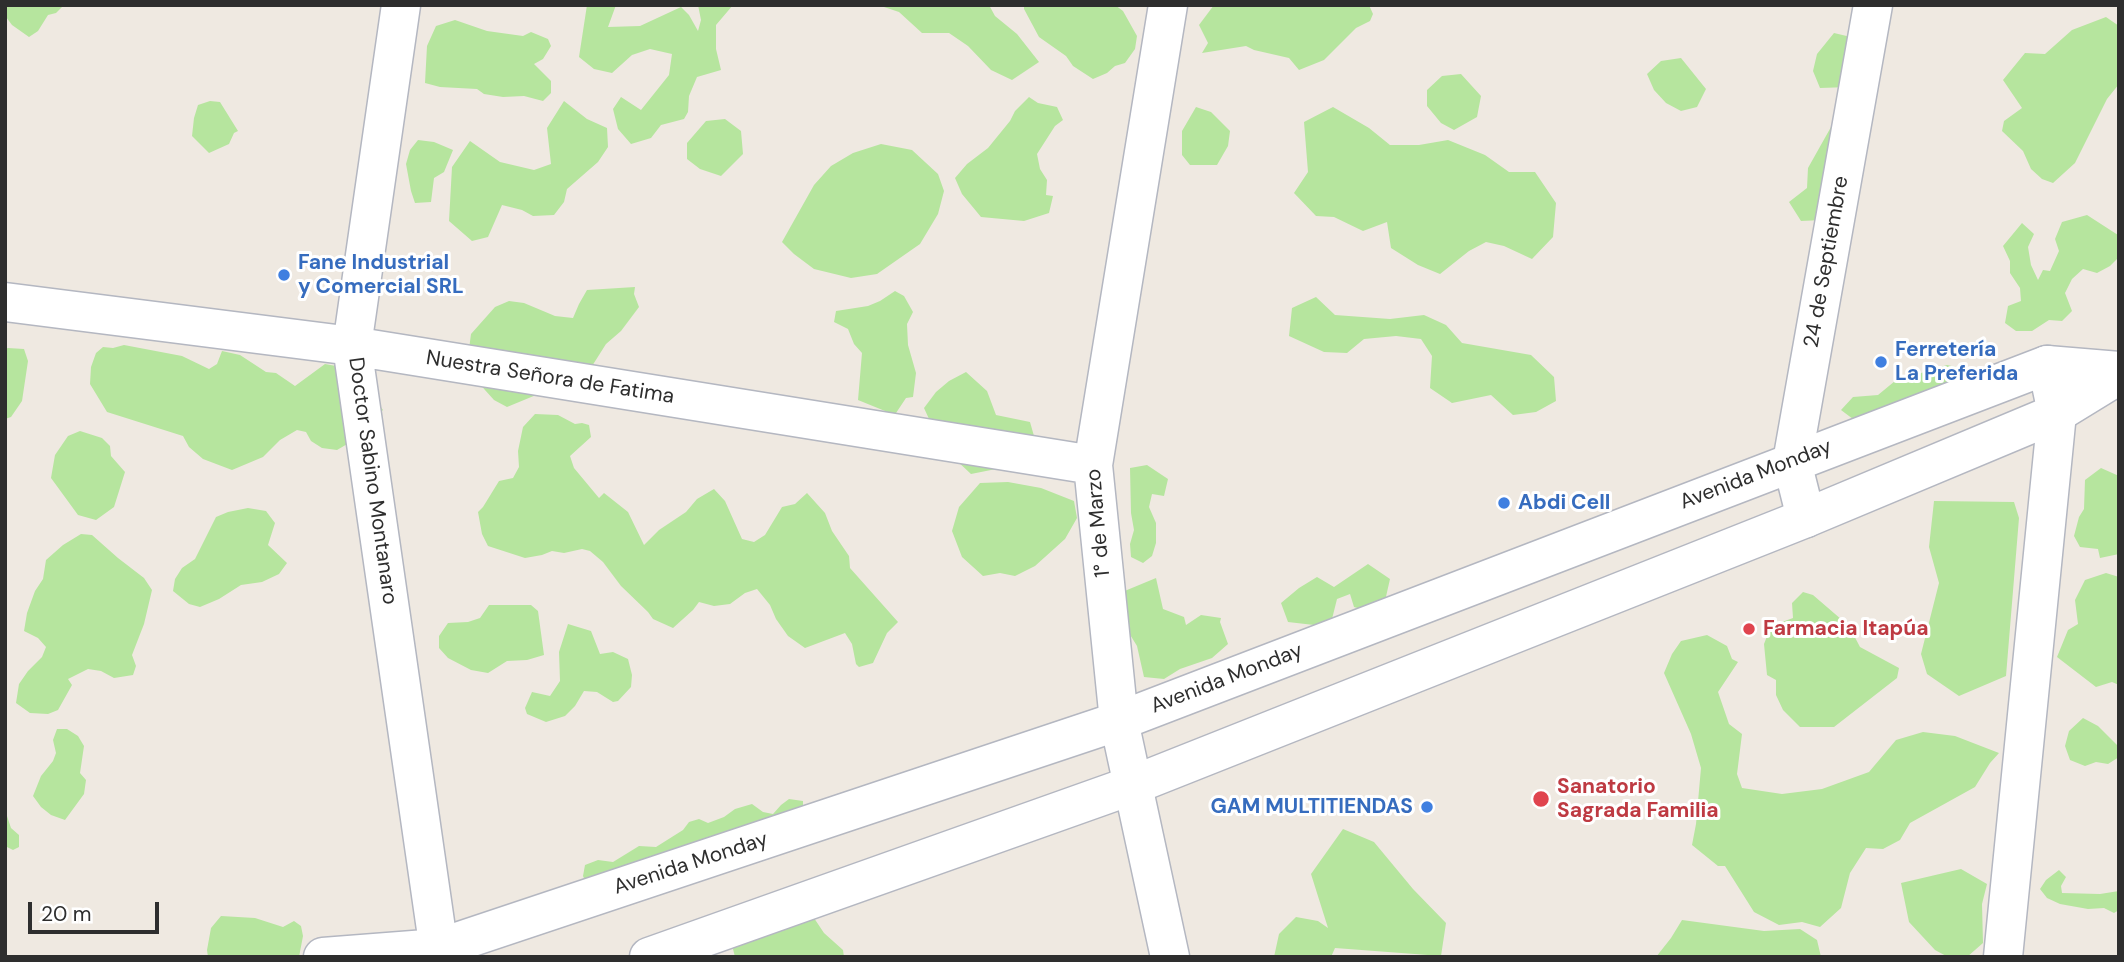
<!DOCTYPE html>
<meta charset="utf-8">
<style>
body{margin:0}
#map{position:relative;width:2124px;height:962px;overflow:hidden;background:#efe9e1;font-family:"DM Sans",sans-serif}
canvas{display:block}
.frame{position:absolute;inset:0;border:7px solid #2e2e2e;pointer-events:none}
.scale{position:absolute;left:28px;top:902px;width:131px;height:32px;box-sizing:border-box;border:4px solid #2e2e2e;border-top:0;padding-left:9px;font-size:21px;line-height:24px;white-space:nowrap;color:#2e2e2e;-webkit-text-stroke:5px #fff;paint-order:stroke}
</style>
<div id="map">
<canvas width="2124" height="962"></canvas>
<div class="frame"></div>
<div class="scale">20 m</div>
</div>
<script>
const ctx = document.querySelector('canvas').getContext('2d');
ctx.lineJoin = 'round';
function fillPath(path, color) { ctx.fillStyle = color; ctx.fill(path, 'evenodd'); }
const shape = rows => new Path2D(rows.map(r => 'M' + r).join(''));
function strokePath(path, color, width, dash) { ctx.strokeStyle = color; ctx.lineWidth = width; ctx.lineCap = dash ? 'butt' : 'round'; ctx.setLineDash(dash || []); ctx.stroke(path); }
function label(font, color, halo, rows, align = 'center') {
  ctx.font = font + ' "DM Sans",sans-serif'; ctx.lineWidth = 6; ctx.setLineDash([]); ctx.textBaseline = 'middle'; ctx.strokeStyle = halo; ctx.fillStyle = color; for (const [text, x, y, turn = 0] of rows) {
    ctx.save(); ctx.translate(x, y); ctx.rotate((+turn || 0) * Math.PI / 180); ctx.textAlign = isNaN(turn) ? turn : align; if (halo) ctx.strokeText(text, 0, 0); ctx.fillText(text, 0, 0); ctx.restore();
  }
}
fillPath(shape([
 [5,5,64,5,56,13,48,15,38,31,29,37,12,25,6,17],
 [587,5,616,5,608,27,640,26,681,7,689,15,698,31,701,20,698,5,733,5,716,25,716,49,721,70,697,77,689,96,688,112,684,119,661,125,651,138,631,144,618,129,613,109,621,97,641,110,669,75,672,54,650,49,632,55,612,73,594,69,579,57],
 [878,5,989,5,995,16,1017,34,1039,62,1012,80,991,70,968,46,949,33,922,33,899,12],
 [1024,5,1115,5,1123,11,1137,36,1135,49,1125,63,1115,66,1107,73,1093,79,1073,66,1066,56,1039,37,1024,9],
 [1214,5,1369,5,1373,14,1370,21,1356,28,1324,60,1299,70,1289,58,1254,50,1246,46,1202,53,1208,43,1199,25],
 [2106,17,2119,26,2119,84,2107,99,2075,163,2053,183,2042,179,2031,169,2023,151,2002,131,2004,121,2022,108,2003,80,2025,53,2045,54,2072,30],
 [455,20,487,31,523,36,531,32,548,39,551,46,543,59,534,64,551,81,551,93,543,101,524,96,503,97,484,94,477,89,440,87,425,83,427,46,436,26],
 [1834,33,1855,38,1849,87,1820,88,1813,71,1817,54],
 [1681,58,1706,89,1697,107,1681,111,1666,103,1654,90,1647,74,1661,61],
 [1461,74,1481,96,1477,117,1454,130,1441,123,1427,106,1427,90,1442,76],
 [1029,97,1038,103,1057,107,1063,120,1055,126,1037,154,1040,169,1047,180,1046,195,1053,196,1049,213,1024,221,981,217,962,194,955,178,967,164,988,148,1010,121,1015,111],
 [210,101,220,102,238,131,234,133,229,144,209,153,192,136,194,118,198,105],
 [564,101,587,119,607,128,608,147,598,162,567,189,564,202,554,215,533,216,522,210,502,205,488,237,472,241,449,221,452,167,470,141,500,162,534,170,551,164,547,128],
 [1196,107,1211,112,1230,131,1228,146,1217,165,1190,165,1182,155,1182,131],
 [1333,107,1369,128,1390,145,1419,145,1448,140,1485,155,1509,172,1535,172,1556,203,1553,237,1532,259,1504,246,1486,242,1469,251,1440,274,1418,265,1391,248,1387,222,1363,231,1334,217,1316,216,1294,193,1308,172,1304,122],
 [725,119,741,131,743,154,721,176,700,169,687,159,687,143,706,121],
 [1848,125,1822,220,1801,221,1789,202,1807,188,1808,168,1831,127],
 [418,140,434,142,453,150,444,172,434,178,431,202,415,203,411,191,406,164,410,150],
 [881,144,912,150,938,174,944,191,938,214,920,244,877,274,851,278,814,269,794,254,782,242,814,185,831,166,853,153],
 [2087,215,2118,235,2118,258,2110,266,2097,273,2083,269,2072,279,2065,293,2072,311,2062,321,2049,320,2032,331,2016,331,2005,323,2008,306,2021,301,2020,288,2010,273,2010,261,2003,246,2022,223,2034,234,2028,247,2031,265,2038,280,2043,270,2050,271,2059,251,2055,239,2062,222],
 [635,287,634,294,639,307,621,331,606,344,587,374,507,407,494,400,476,380,469,349,471,334,495,307,509,301,524,303,555,316,573,318,579,304,587,290],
 [895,291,904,296,913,312,907,324,908,345,916,373,913,397,906,398,892,419,885,411,858,400,862,353,854,344,848,329,834,322,836,311,868,306,880,301],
 [1316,297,1335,315,1390,319,1424,315,1446,325,1462,343,1531,355,1554,377,1556,401,1536,412,1513,415,1491,395,1452,403,1430,388,1432,356,1421,339,1396,336,1364,339,1347,353,1324,352,1289,336,1292,308],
 [124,345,182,356,209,369,217,364,222,351,240,355,266,372,276,373,295,386,325,364,347,368,364,384,383,410,349,443,337,450,322,448,311,441,306,432,297,430,280,440,263,457,232,470,203,459,189,447,183,436,107,412,90,384,91,367,96,353,103,347,113,348],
 [8,348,24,349,28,361,22,401,11,417,5,419,5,349],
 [1947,365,1974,371,1966,378,1857,422,1841,410,1853,397,1878,395,1895,381],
 [966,372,987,391,996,415,1030,422,1034,436,1027,449,1001,468,971,474,955,459,935,432,924,408,936,392,949,381],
 [535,414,558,415,575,424,582,423,589,425,591,437,570,456,574,468,599,498,604,493,628,512,644,545,659,530,686,512,697,499,714,489,725,501,742,539,754,542,765,535,782,507,795,504,807,493,825,513,832,531,849,556,850,568,898,622,887,633,873,663,859,667,856,664,852,644,845,633,805,648,788,636,776,619,770,605,757,589,745,593,730,604,714,606,699,602,693,610,673,628,653,619,648,612,621,586,603,562,590,551,582,549,564,553,552,551,542,555,525,558,488,546,482,534,478,512,483,507,499,481,513,478,519,467,518,451,523,427],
 [80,431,102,438,110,446,111,456,125,472,114,507,96,520,78,515,51,478,55,455,68,436],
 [1147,465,1168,479,1164,496,1152,494,1149,507,1156,523,1156,543,1152,556,1143,563,1131,557,1130,544,1134,530,1131,513,1130,468],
 [2101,468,2119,476,2119,554,2100,558,2098,549,2080,547,2074,536,2079,517,2084,509,2085,480],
 [1008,482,1041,488,1074,501,1077,518,1065,539,1035,566,1015,576,1000,573,983,576,962,557,952,531,959,507,980,483],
 [1934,501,2014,502,2019,518,2006,676,1959,696,1927,674,1921,654,1939,583,1929,547],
 [248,508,266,511,275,523,268,545,287,563,279,574,262,582,241,585,219,599,200,607,189,604,173,591,175,579,182,568,195,559,216,517,228,512],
 [81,534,92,535,118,558,144,578,152,590,144,624,132,655,136,666,133,675,114,678,101,671,88,669,68,679,72,685,58,710,48,714,30,713,16,703,19,684,28,671,42,657,46,647,38,638,24,631,27,613,35,591,43,579,46,560,63,545],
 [1368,564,1390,579,1385,601,1367,611,1354,607,1350,594,1337,599,1331,623,1314,625,1288,622,1281,603,1299,588,1317,577,1334,587],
 [2106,573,2119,577,2119,685,2112,682,2096,687,2057,657,2068,630,2078,624,2075,600,2085,580],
 [1156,578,1163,609,1184,617,1186,625,1201,615,1221,618,1220,622,1228,644,1212,658,1180,669,1164,679,1144,677,1137,646,1129,633,1115,595],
 [1803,592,1813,595,1849,626,1860,647,1899,668,1897,678,1834,727,1800,727,1783,710,1776,695,1776,680,1767,675,1764,644,1771,626,1793,618,1792,603],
 [489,605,531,605,538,611,544,655,527,660,507,661,488,673,471,670,448,658,439,648,439,636,448,623,468,622,480,618],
 [568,624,591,631,600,654,613,652,628,659,632,675,631,687,618,701,613,702,597,692,584,691,575,706,565,716,546,722,527,714,525,708,532,692,550,696,560,681,559,652],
 [1707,635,1727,646,1732,659,1738,662,1718,692,1729,724,1742,734,1737,774,1742,788,1782,794,1822,789,1869,772,1896,740,1923,732,1955,736,1999,753,1990,763,1975,787,1910,823,1900,840,1883,849,1866,848,1850,873,1841,908,1820,927,1802,922,1779,925,1754,912,1725,866,1718,866,1692,845,1696,824,1701,768,1691,734,1664,673,1672,654,1681,641],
 [2083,718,2098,726,2117,745,2119,757,2108,764,2096,762,2085,766,2070,760,2065,746,2069,731],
 [57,729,67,729,78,736,84,746,80,773,86,780,84,794,65,820,51,815,41,807,33,796,41,776,53,761,56,753,53,740],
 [789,799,803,801,803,817,589,890,583,876,585,865,598,860,613,862,639,846,656,847,683,830,689,822,699,819,708,823,724,817,735,809,752,804,763,812,773,814,781,805],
 [5,800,7,816,11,828,19,835,19,847,13,850,5,846],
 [1343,829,1374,842,1413,889,1446,923,1441,956,1335,948,1331,957,1274,957,1279,934,1296,917,1318,921,1328,928,1311,874],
 [1961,869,1987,884,1982,904,1983,943,1967,957,1948,957,1935,950,1909,922,1901,883],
 [2059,870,2066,877,2061,886,2062,893,2100,894,2119,891,2119,910,2114,913,2104,908,2088,909,2060,904,2047,898,2040,889,2046,880],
 [810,912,824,933,843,950,844,957,735,957,733,949,744,929],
 [221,916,255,918,283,927,294,921,301,926,303,936,299,957,208,957,207,950,211,928],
 [1682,920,1764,931,1800,929,1817,940,1821,957,1656,957,1671,938]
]), '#b6e59e');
const street = shape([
 [401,5,352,346,440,957],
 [1168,5,1093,465,1119,721,1170,957],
 [5,302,352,346,1093,465],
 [1806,518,1792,462,1873,5],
 [2003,957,2057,413,2047,365]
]);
const secondary = shape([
 [323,957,439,948,1119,721,2047,365,2119,371],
 [649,957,1133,785,1806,518,2057,413,2119,375]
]);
strokePath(street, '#b4b7c1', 41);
strokePath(secondary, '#b4b7c1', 41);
strokePath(street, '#fff', 38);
strokePath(secondary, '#fff', 38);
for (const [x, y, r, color] of [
 [284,275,7,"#3f7fe0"],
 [1881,362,7,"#3f7fe0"],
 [1504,503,7,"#3f7fe0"],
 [1749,629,7,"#e0444e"],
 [1541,799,9,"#e0444e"],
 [1427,807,7,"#3f7fe0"]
]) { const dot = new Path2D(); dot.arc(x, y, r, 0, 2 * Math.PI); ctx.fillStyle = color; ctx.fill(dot); strokePath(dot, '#fff', 2.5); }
label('21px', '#2e2e2e', '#fff', [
 ["24 de Septiembre",1827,262,-80],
 ["Nuestra Señora de Fatima",550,378,9],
 ["Avenida Monday",1756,475,-21],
 ["Doctor Sabino Montanaro",372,481,82],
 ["1° de Marzo",1099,523,-95],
 ["Avenida Monday",1227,679,-21],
 ["Avenida Monday",691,864,-18]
]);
label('bold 21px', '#366cbe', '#fff', [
 ["Fane Industrial",298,263],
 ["y Comercial SRL",298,287],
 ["Ferretería",1895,350],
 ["La Preferida",1895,374],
 ["Abdi Cell",1518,503],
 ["GAM MULTITIENDAS",1413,807,"right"]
], 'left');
label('bold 21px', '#be3a42', '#fff', [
 ["Farmacia Itapúa",1763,629],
 ["Sanatorio",1557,787],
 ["Sagrada Familia",1557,811]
], 'left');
</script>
